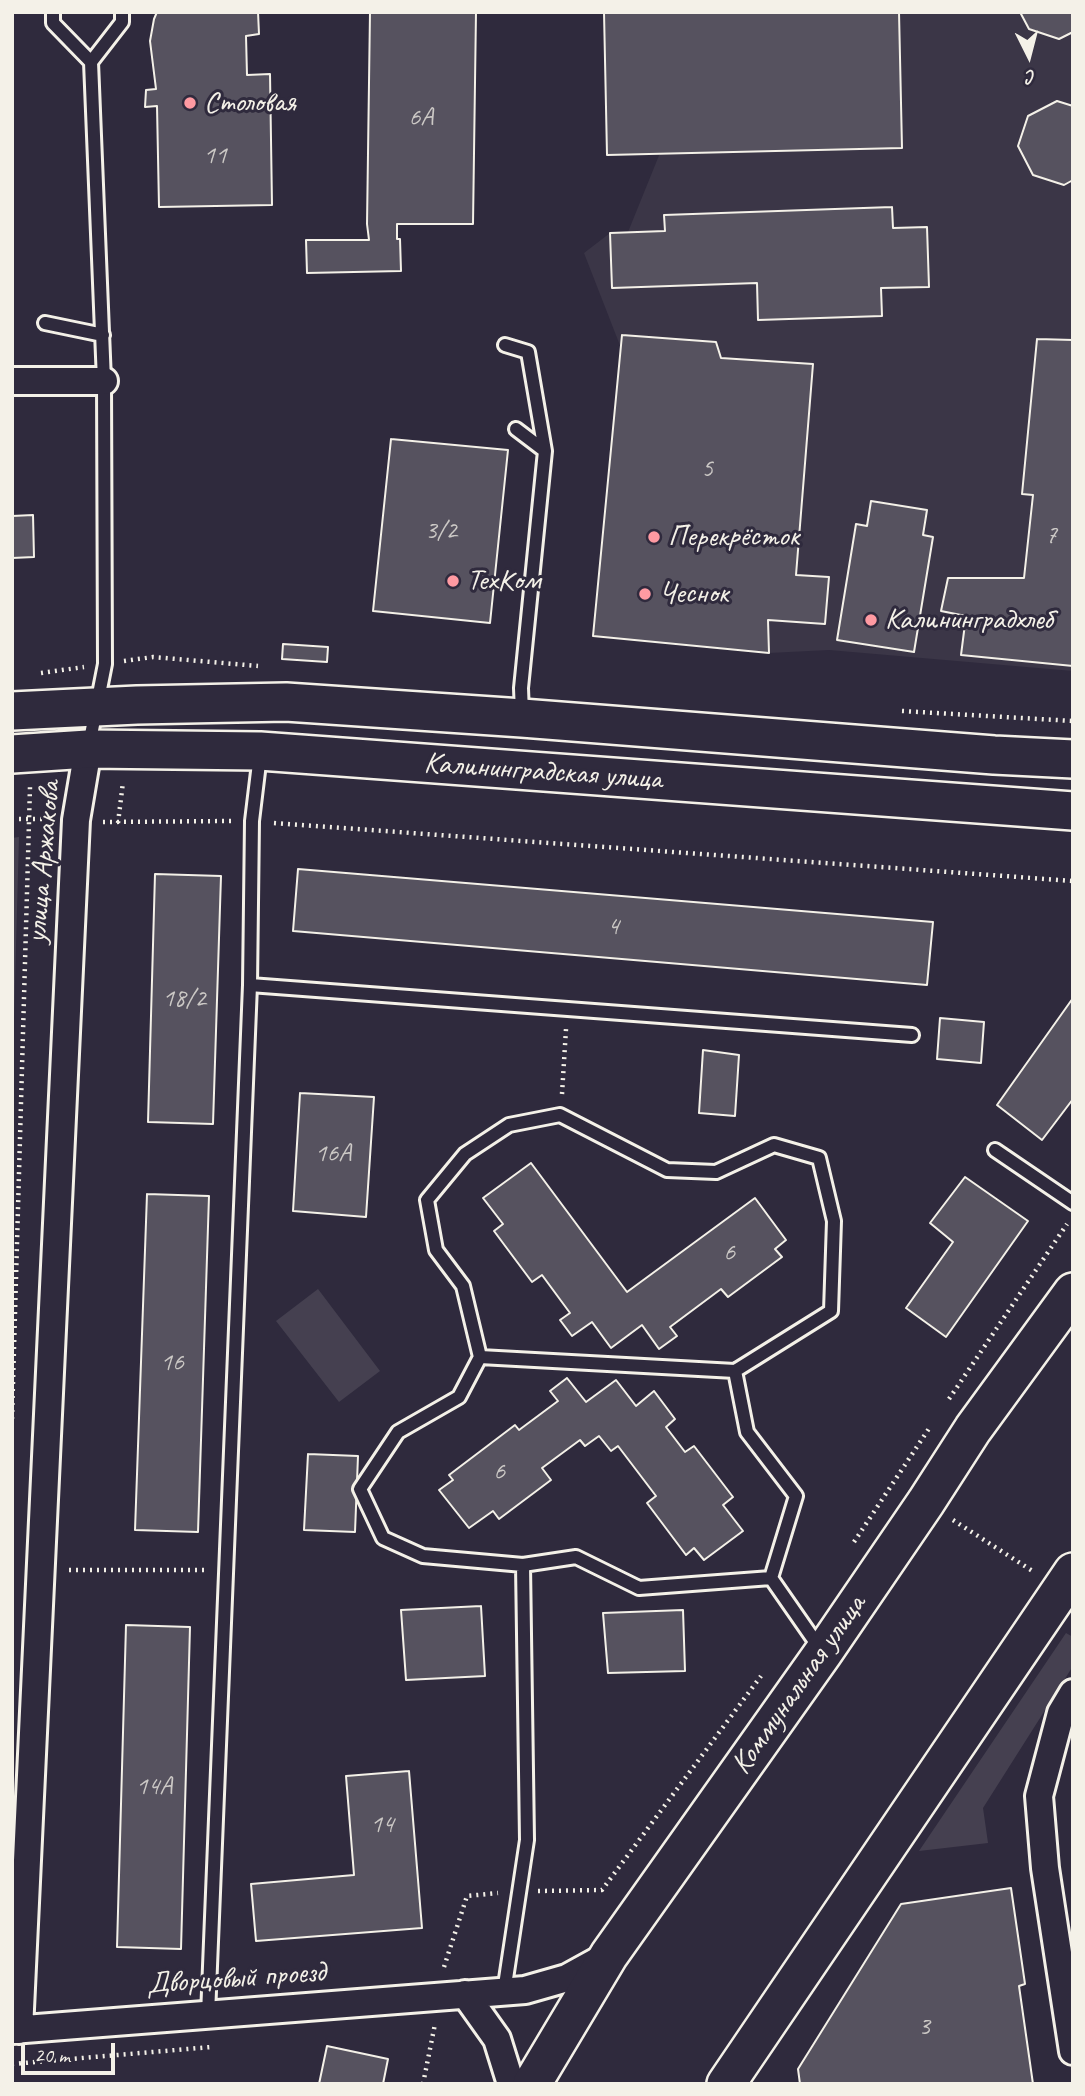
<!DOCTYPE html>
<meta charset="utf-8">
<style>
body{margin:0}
#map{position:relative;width:1085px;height:2096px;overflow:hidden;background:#2f2a3d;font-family:Caveat,sans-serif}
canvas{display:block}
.frame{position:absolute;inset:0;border:14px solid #f4f1e8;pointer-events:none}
.north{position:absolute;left:994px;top:21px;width:70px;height:70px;-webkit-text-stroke:5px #2f2a3d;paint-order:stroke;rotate:174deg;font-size:19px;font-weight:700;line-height:28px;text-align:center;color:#f4f1e8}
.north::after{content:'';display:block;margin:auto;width:24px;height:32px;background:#f4f1e8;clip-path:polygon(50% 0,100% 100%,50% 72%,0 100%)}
.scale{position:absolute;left:21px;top:2043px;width:94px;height:32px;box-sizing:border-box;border:4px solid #f4f1e8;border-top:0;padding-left:9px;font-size:21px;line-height:24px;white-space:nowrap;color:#f4f1e8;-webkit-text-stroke:5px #2f2a3d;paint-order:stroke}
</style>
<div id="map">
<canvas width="1085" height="2096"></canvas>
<div class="frame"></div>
<div class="north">С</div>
<div class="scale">20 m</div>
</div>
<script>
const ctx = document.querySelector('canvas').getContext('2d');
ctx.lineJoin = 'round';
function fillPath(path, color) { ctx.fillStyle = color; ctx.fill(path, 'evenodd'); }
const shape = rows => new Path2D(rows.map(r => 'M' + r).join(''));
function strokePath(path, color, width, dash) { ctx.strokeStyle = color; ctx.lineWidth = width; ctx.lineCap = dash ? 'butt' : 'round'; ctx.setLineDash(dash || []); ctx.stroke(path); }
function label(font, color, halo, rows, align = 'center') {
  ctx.font = font + ' Caveat,sans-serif'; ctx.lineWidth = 6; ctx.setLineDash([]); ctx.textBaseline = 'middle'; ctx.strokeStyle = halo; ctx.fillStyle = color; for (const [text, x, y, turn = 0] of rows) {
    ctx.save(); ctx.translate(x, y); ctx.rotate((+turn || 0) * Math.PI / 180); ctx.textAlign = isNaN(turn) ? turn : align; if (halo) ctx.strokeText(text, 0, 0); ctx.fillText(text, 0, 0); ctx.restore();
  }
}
fillPath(shape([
 [899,12,1073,12,1073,671,829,650,769,653,593,636,621,348,584,253,610,233,628,232,660,153,901,148]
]), '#3b3647');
fillPath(shape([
 [19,837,12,1091,12,838],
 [318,1289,380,1371,339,1402,276,1321],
 [1066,1633,1073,1637,1073,1666,983,1808,988,1843,919,1851]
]), '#454050');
const building = shape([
 [157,12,258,12,259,34,246,36,247,75,270,74,272,205,159,207,157,106,145,107,146,90,156,89,150,41,154,19,157,12],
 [370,12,476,12,473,224,397,224,397,239,400,239,401,271,307,273,306,240,369,240,367,224,370,12],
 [604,12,899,12,902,148,607,155,604,12],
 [1020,12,1073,12,1073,32,1059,39,1029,29,1020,12],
 [1057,101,1073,106,1073,180,1064,185,1033,175,1018,146,1028,116,1057,101],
 [892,207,893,228,927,227,929,287,881,288,882,316,758,320,757,283,612,288,610,233,665,231,664,215,892,207],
 [622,335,716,342,721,358,813,364,796,575,829,577,825,624,768,620,769,653,593,636,622,335],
 [1037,339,1073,340,1073,666,961,655,966,616,941,611,948,578,1024,578,1033,495,1022,494,1037,339],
 [391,439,508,450,490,623,373,611,391,439],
 [871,501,927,510,923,535,933,537,914,652,837,640,856,524,867,526,871,501],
 [33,515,34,557,12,558,12,516,33,515],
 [283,644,328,647,327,662,282,659,283,644],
 [298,869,933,922,927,985,293,931,298,869],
 [155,874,221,876,213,1124,148,1122,155,874],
 [1073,998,1073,1099,1042,1140,997,1105,1073,998],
 [940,1018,984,1022,981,1063,937,1059,940,1018],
 [703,1050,739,1055,735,1116,699,1113,703,1050],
 [300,1093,374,1097,366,1217,293,1211,300,1093],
 [531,1163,627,1292,755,1198,786,1240,775,1249,782,1257,728,1297,721,1289,670,1327,677,1336,659,1349,642,1325,611,1348,592,1322,572,1336,560,1320,570,1313,542,1275,532,1282,494,1231,503,1224,483,1198,531,1163],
 [965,1177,1028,1221,946,1337,906,1308,953,1242,930,1223,965,1177],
 [147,1194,209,1196,198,1532,135,1530,147,1194],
 [567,1378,586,1402,616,1380,636,1406,654,1391,675,1419,666,1427,685,1452,694,1446,733,1497,723,1505,743,1531,704,1560,694,1548,686,1555,647,1503,656,1496,618,1446,611,1451,599,1436,585,1446,580,1440,542,1468,551,1480,499,1519,493,1511,469,1528,439,1490,453,1480,449,1475,515,1425,519,1430,558,1401,550,1391,567,1378],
 [308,1454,358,1456,355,1532,304,1530,308,1454],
 [481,1606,485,1676,406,1680,401,1610,481,1606],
 [683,1610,685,1671,608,1673,603,1613,683,1610],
 [126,1625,190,1627,181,1949,117,1947,126,1625],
 [409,1771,422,1928,256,1941,251,1884,354,1875,346,1776,409,1771],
 [1011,1888,1025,1984,1019,1986,1033,2084,800,2084,798,2069,901,1904,1011,1888],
 [327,2046,388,2059,383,2084,319,2084,327,2046]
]);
fillPath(building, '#56525f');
strokePath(building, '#f4f1e8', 2);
const lane = shape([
 [53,12,53,23,91,62],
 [45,323,103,335],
 [505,345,528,352,545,451,521,688,522,714],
 [516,429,545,451],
 [89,745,105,664,104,381,91,62,122,22,122,12],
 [260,755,252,821,250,985,912,1035],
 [995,1150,1073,1203],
 [480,1357,735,1371],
 [771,1578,639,1588,576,1557,523,1565,423,1556,383,1538,360,1489,398,1432,459,1397,480,1357,463,1286,436,1250,427,1200,465,1154,509,1125,560,1115,667,1170,716,1172,774,1145,819,1158,834,1221,831,1311,735,1371,747,1432,796,1496,771,1578,821,1650],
 [504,1992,527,1840,523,1565],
 [208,2015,250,985]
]);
const street = shape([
 [12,381,104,381],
 [1073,1693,1061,1713,1039,1796,1045,1868,1073,2051],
 [465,1994,497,2039,511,2084],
 [12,2030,525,1990,567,1978,607,1956],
 [19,2030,76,820,88,749]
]);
const secondary = shape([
 [12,711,137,705,286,702,522,718,994,755,1073,759],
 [12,754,88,749,260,751,1073,811],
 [532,2084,609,1955,823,1653,926,1502,973,1429,1073,1292],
 [726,2084,1073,1572]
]);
strokePath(lane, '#f4f1e8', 18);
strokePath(street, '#f4f1e8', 32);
strokePath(secondary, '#f4f1e8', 42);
strokePath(shape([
 [124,661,153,657,258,666],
 [41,673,84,667],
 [902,711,1073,721],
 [12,819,49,819],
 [103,822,231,821],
 [118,823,123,782],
 [274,823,1073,881],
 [562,1094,566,1029],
 [949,1399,1067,1224],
 [12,1419,30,787],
 [953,1520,1034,1572],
 [854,1542,930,1427],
 [69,1570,204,1570],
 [538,1891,602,1890,761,1676],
 [444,1967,467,1896,498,1893],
 [12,2064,211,2047],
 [423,2084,435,2024]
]), '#f4f1e8', 4.5, [2, 5]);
strokePath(lane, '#2f2a3d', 12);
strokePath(street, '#2f2a3d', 26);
strokePath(secondary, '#2f2a3d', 37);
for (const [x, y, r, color] of [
 [190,103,7,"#ff9aa2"],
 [654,537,7,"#ff9aa2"],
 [453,581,7,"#ff9aa2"],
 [645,594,7,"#ff9aa2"],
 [871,620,7,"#ff9aa2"]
]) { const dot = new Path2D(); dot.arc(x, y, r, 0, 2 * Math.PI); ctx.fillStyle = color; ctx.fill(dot); strokePath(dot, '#2f2a3d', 2.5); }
label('26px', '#ccc9c6', null, [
 ["6А",421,118],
 ["11",215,156],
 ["5",707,469],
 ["3/2",441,531],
 ["7",1051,536],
 ["4",613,927],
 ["18/2",184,999],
 ["16А",333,1154],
 ["6",729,1253],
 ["16",172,1363],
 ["6",499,1472],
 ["14А",154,1787],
 ["14",382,1825],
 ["3",924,2027]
]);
label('30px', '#f4f1e8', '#2f2a3d', [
 ["Столовая",204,103],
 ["Перекрёсток",668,537],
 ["ТехКом",467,581],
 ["Чеснок",659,594],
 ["Калининградхлеб",885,620]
], 'left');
label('30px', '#f4f1e8', '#2f2a3d', [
 ["Калининградская улица",543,772,4],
 ["улица Аржакова",44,862,-85],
 ["Коммунальная улица",799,1685,-55],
 ["Дворцовый проезд",236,1979,-4]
]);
</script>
